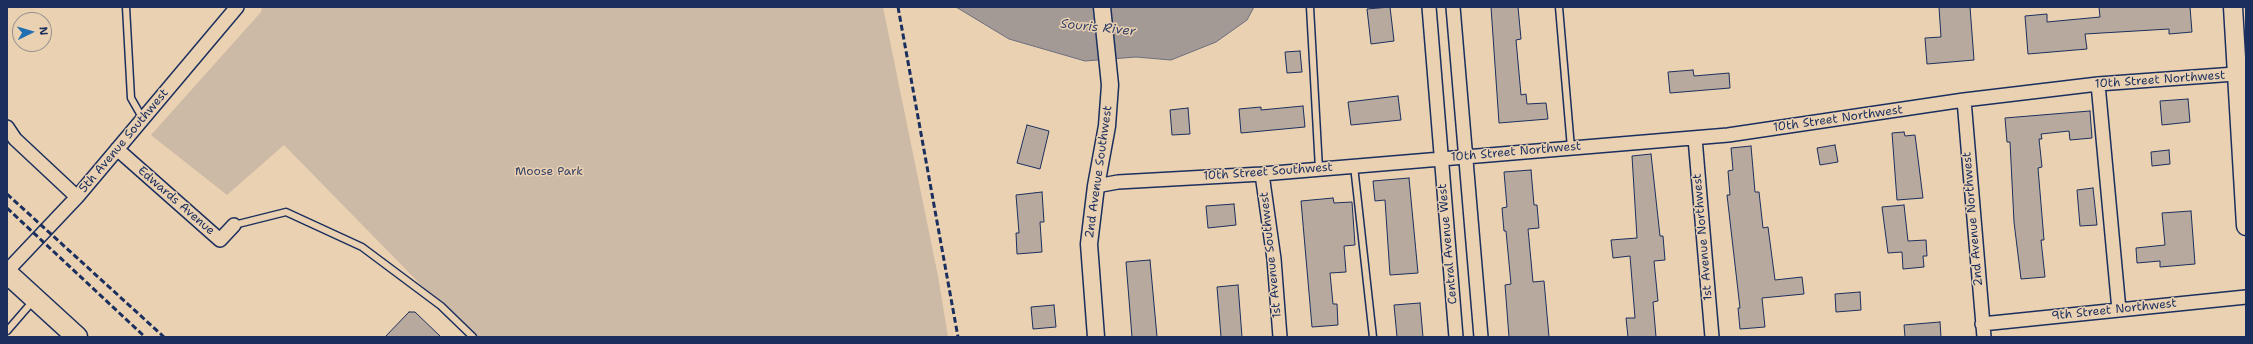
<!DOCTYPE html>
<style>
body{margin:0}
#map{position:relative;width:2253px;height:344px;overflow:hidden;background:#ead1b2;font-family:"Shantell Sans",sans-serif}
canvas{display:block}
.frame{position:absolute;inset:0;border:8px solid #1b2f5e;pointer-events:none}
.north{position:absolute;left:12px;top:12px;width:40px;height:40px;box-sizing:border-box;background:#ead1b2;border:1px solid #979090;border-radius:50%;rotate:85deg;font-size:11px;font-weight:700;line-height:16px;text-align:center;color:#1b2f5e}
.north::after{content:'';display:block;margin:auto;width:14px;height:18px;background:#1f6fb2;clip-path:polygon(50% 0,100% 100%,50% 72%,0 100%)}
</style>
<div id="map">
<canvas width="2253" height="344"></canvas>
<div class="frame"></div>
<div class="north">N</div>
</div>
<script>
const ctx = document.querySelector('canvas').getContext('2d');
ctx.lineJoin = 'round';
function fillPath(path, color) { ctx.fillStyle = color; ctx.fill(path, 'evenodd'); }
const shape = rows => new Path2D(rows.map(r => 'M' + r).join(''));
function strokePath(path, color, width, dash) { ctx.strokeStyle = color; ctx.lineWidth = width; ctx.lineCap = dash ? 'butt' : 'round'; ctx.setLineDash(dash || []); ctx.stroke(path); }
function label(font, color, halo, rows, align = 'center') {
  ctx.font = font + ' "Shantell Sans",sans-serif'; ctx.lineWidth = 3; ctx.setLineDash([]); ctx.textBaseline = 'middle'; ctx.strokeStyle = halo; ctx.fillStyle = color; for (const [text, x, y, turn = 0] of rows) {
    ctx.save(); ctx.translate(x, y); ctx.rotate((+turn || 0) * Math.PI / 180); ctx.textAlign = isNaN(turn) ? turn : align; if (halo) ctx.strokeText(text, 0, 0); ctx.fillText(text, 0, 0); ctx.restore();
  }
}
fillPath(shape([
 [262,7,883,7,938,276,948,337,472,337,284,145,227,195,151,135,261,12]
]), '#ccb9a6');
const water = shape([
 [956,7,1254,7,1247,20,1216,42,1171,60,1136,57,1085,61,1009,39,956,7]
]);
fillPath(water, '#a39995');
strokePath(water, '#6d6f7f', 1);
const building = shape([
 [1390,7,1394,41,1371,44,1367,9,1390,7],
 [1491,7,1518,7,1521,39,1516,40,1521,95,1526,94,1527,104,1546,103,1548,119,1499,123,1491,7],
 [1939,7,1970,7,1974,60,1927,64,1925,38,1941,37,1939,7],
 [2099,7,2190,7,2192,32,2169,34,2169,29,2085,34,2087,49,2028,54,2025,16,2047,14,2047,22,2100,17,2099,7],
 [1300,51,1302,72,1287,73,1285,52,1300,51],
 [1693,70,1694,76,1729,73,1730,88,1670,93,1668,72,1693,70],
 [1398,96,1401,120,1351,125,1348,102,1398,96],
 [2188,99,2190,122,2162,125,2160,101,2188,99],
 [1303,106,1305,127,1241,133,1239,109,1261,107,1261,110,1303,106],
 [1188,108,1190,134,1172,135,1170,110,1188,108],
 [2090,111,2092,138,2070,140,2069,131,2041,134,2042,139,2039,139,2042,167,2038,168,2044,240,2041,240,2045,277,2021,279,2014,222,2010,142,2007,142,2005,118,2090,111],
 [1027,125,1049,131,1040,169,1017,163,1027,125],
 [1904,132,1905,136,1915,135,1923,198,1897,200,1892,133,1904,132],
 [1835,145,1838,162,1820,165,1817,148,1835,145],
 [1751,146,1755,192,1759,192,1763,228,1768,227,1775,280,1802,277,1804,294,1762,298,1765,327,1740,329,1738,308,1740,308,1727,195,1730,195,1728,171,1733,170,1731,148,1751,146],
 [2169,150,2170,164,2152,166,2151,152,2169,150],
 [1651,154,1660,236,1663,236,1665,260,1654,261,1658,301,1653,302,1656,337,1628,337,1626,318,1635,318,1630,256,1613,258,1611,240,1637,238,1632,156,1651,154],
 [1531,170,1534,205,1537,205,1539,228,1528,229,1533,282,1544,281,1549,337,1509,337,1505,285,1511,284,1506,231,1504,231,1502,208,1507,207,1504,172,1531,170],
 [1409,178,1418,273,1390,275,1385,200,1375,201,1373,181,1409,178],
 [2093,188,2097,225,2080,226,2077,190,2093,188],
 [1042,192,1044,222,1040,222,1042,252,1017,254,1016,233,1019,233,1016,195,1042,192],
 [1333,198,1334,203,1352,202,1355,245,1344,246,1346,272,1330,273,1333,304,1337,304,1338,325,1312,327,1301,201,1333,198],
 [1234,204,1236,225,1208,228,1206,206,1234,204],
 [1904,205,1908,241,1926,240,1927,256,1923,256,1924,267,1903,269,1902,252,1888,253,1882,207,1904,205],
 [2191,211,2195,264,2160,267,2160,261,2137,263,2136,248,2165,245,2162,213,2191,211],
 [1150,260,1157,337,1132,337,1126,262,1150,260],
 [1238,285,1242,337,1221,337,1217,287,1238,285],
 [1860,292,1861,310,1836,312,1835,294,1860,292],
 [1420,303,1423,337,1397,337,1394,305,1420,303],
 [1054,305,1056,327,1033,329,1031,307,1054,305],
 [409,312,415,312,441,337,385,337,409,312],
 [1940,322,1941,337,1905,337,1904,325,1940,322]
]);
fillPath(building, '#b7a99d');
strokePath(building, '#1b2f5e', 1);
const service = shape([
 [126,7,131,98,143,119],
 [1310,7,1319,169],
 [1559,7,1571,148],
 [1354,166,1373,337],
 [234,225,286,212,362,247,441,306,473,337],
 [7,331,33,301]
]);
const minor = shape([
 [1429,7,1456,337],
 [1453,7,1481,337],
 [2098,84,2119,310],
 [1964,100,1984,337],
 [7,127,15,139,77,197],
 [1695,138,1712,337],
 [117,149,220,240,234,225],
 [1262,174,1274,259,1280,337],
 [1096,186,1118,182,1262,174,1728,135,1964,100,2098,84,2235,74],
 [7,271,77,197,237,7],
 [1982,324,2246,297]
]);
const tertiary = shape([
 [1096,337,1089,244,1096,186,1107,126,1110,85,1102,7]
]);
const secondary = shape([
 [2233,7,2246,226]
]);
const primary = shape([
 [7,273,77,337]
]);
strokePath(service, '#1b2f5e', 9);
strokePath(minor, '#1b2f5e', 16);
strokePath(tertiary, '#1b2f5e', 19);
strokePath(secondary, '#1b2f5e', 21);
strokePath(primary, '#1b2f5e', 23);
strokePath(service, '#ead1b2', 6);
strokePath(minor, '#ead1b2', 13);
strokePath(tertiary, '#ead1b2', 16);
strokePath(secondary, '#ead1b2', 18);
strokePath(primary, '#ead1b2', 20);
strokePath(shape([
 [898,7,958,337],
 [7,194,164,337],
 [7,208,145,337]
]), '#1b2f5e', 3, [6, 3]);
label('12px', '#1b2f5e', '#ead1b2', [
 ["10th Street Northwest",2160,80,-4],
 ["10th Street Northwest",1838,119,-8],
 ["5th Avenue Southwest",124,141,-50],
 ["10th Street Northwest",1516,152,-5],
 ["2nd Avenue Southwest",1099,172,-82],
 ["10th Street Southwest",1268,172,-4],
 ["Edwards Avenue",176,201,41],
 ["2nd Avenue Northwest",1973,219,-95],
 ["1st Avenue Northwest",1703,237,-95],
 ["Central Avenue West",1448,244,-95],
 ["1st Avenue Southwest",1271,255,-96],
 ["9th Street Northwest",2114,310,-6]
]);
label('12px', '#364469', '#ead1b2', [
 ["Moose Park",549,172]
]);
label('italic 13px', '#364469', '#ead1b2', [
 ["Souris River",1098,28,6]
]);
</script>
